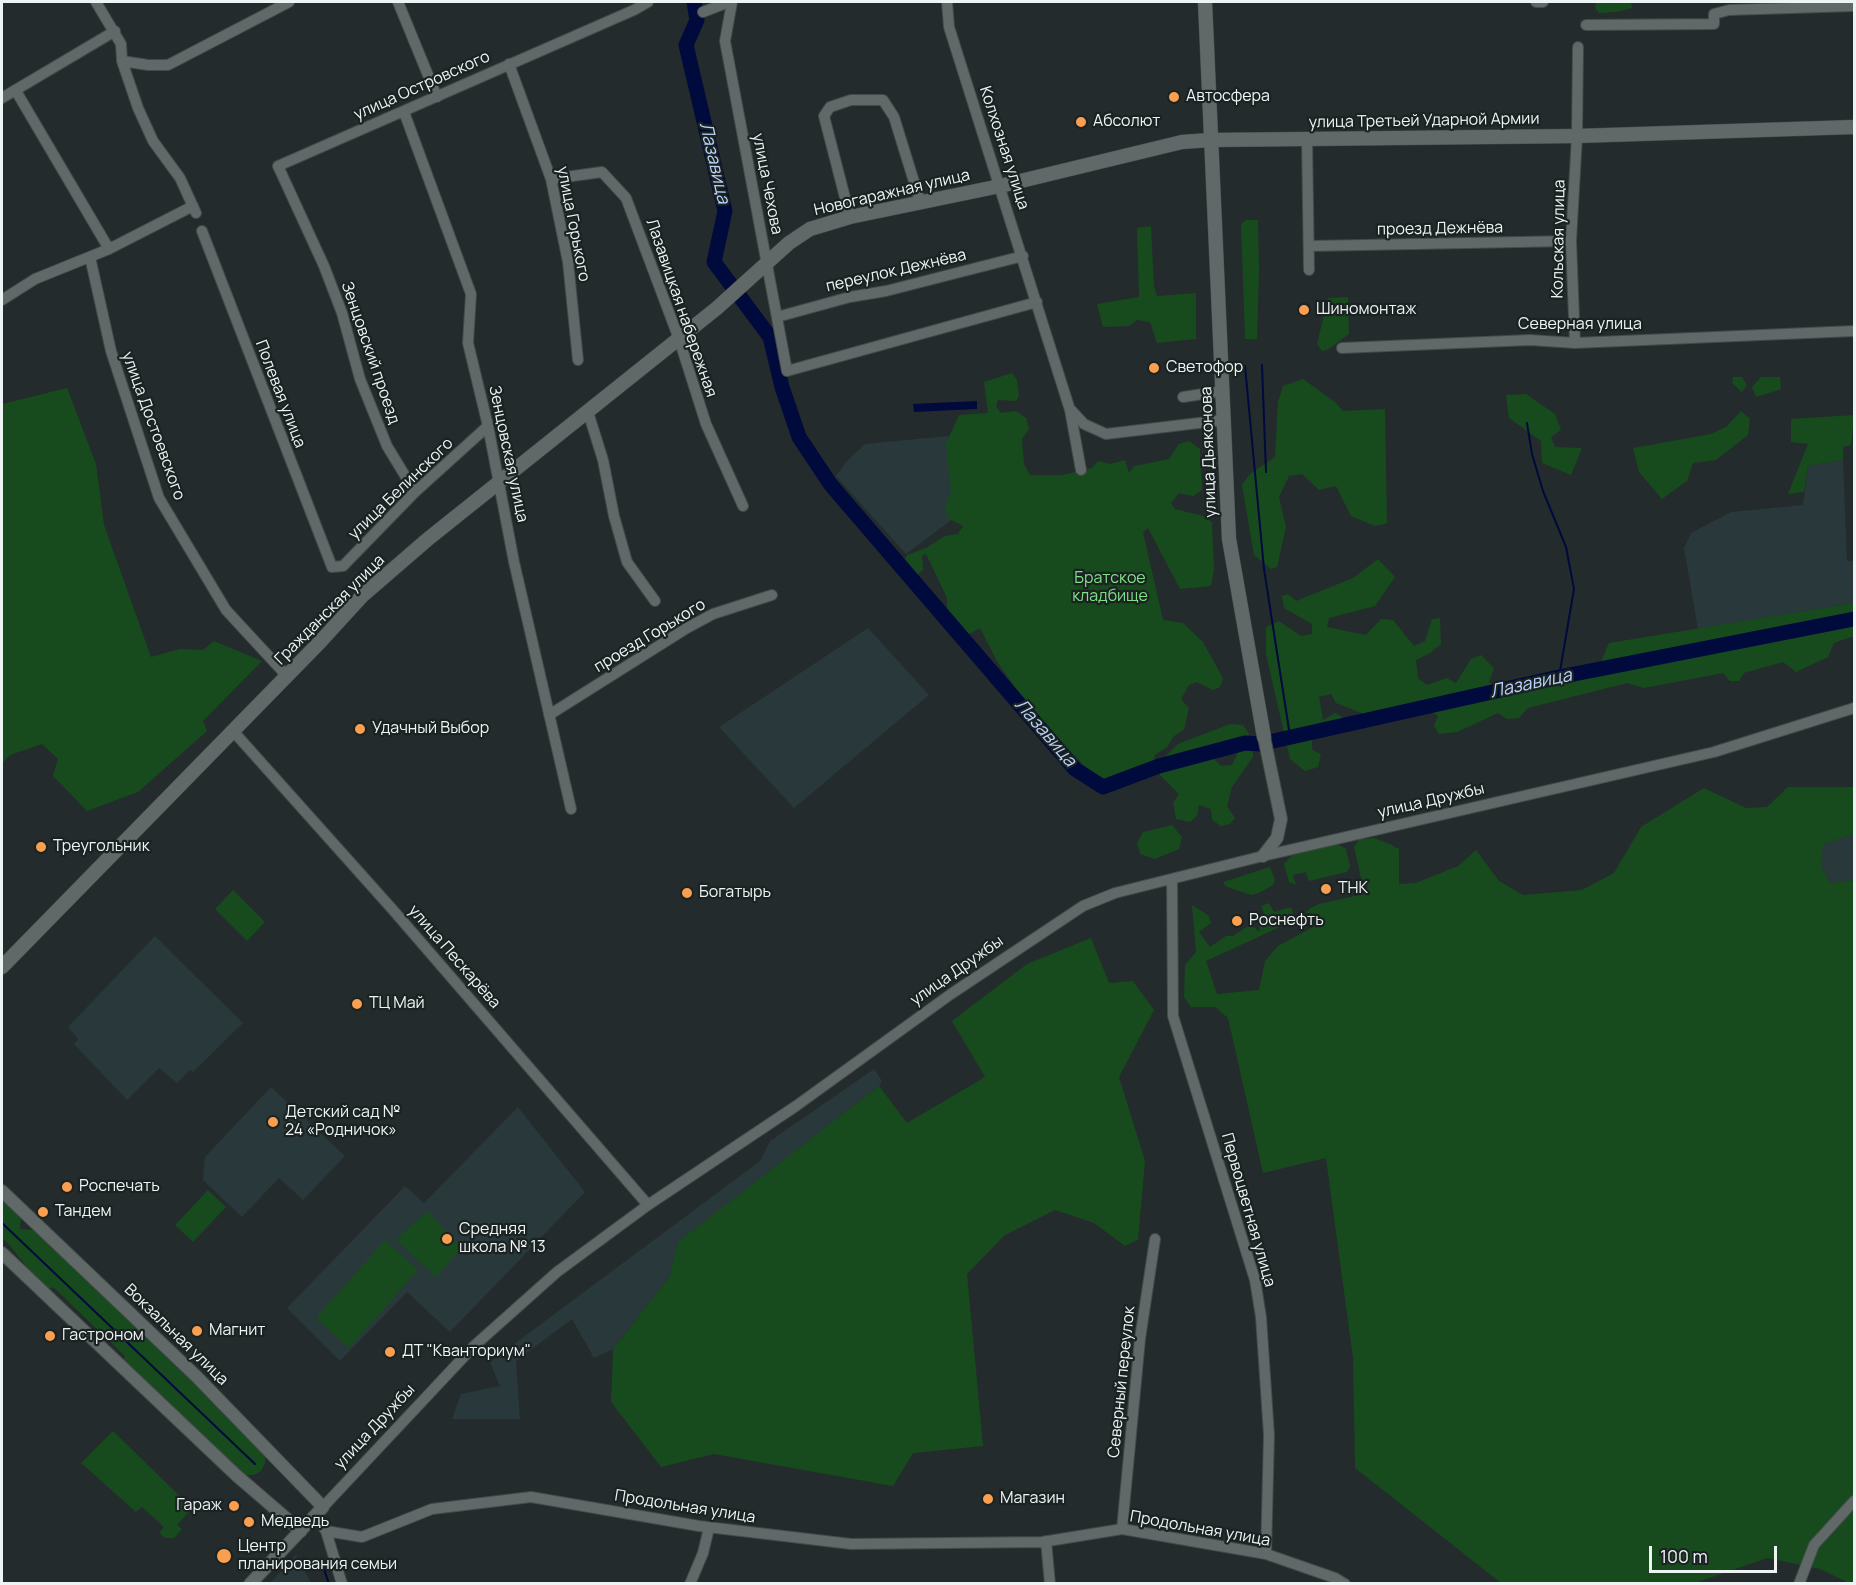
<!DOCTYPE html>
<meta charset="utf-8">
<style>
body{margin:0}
#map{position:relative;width:1856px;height:1585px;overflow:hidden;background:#242b2c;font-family:Manrope,sans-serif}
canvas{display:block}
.frame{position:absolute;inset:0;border:3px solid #eef3f3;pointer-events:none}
.scale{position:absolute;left:1649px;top:1546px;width:128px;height:27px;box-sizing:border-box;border:3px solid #eef3f3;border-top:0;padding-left:8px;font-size:18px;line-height:21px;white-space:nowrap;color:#eef3f3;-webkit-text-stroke:4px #1b2222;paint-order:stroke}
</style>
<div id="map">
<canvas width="1856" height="1585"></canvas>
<div class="frame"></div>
<div class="scale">100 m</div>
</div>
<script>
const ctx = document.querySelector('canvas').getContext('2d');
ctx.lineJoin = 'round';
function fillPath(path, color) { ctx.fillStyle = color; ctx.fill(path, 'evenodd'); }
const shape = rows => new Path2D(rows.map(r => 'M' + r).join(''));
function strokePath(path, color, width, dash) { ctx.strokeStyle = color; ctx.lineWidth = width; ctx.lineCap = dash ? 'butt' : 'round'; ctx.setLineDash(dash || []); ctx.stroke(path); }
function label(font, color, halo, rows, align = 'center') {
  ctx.font = font + ' Manrope,sans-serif'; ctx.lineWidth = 4.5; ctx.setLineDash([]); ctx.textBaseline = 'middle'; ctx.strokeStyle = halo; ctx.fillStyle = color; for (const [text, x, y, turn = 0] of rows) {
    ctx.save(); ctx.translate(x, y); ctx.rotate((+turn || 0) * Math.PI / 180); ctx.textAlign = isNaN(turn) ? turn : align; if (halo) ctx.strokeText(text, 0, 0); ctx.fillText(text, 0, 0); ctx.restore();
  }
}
fillPath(shape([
 [948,436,969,507,906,554,836,476,846,462,865,444],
 [1843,460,1847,561,1854,561,1854,603,1698,629,1684,548,1691,533,1731,512,1803,505,1808,466],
 [868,628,929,695,794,808,719,727],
 [1854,834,1854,880,1830,883,1821,865,1822,844],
 [155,936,243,1023,193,1072,190,1070,177,1083,159,1068,127,1100,74,1044,78,1039,68,1027],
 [874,1069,882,1081,879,1086,679,1242,670,1276,613,1349,594,1358,572,1319,516,1361,520,1419,452,1419,461,1394,500,1386,490,1362,760,1161,770,1141],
 [271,1087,345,1156,303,1200,279,1178,242,1217,203,1180,205,1157],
 [518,1107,585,1192,450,1332,407,1292,340,1361,287,1308,405,1186,424,1203],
 [296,1555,311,1583,270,1583]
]), '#29383a');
fillPath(shape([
 [1596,2,1631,2,1632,8,1616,12,1599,13,1595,8],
 [1246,220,1258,220,1259,271,1257,339,1245,339,1241,224],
 [1151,226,1154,286,1157,296,1196,293,1196,339,1157,343,1150,322,1137,320,1129,326,1103,327,1097,304,1139,297,1137,228],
 [1348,297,1349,334,1329,349,1322,351,1317,344,1328,298],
 [1012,373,1017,380,1019,396,1016,401,998,400,996,406,1001,413,1016,411,1026,418,1029,429,1022,439,1024,464,1030,475,1062,475,1092,468,1098,461,1110,464,1125,460,1129,473,1134,466,1169,459,1179,444,1189,441,1200,449,1202,490,1193,496,1179,493,1171,503,1175,509,1203,516,1212,522,1214,569,1211,586,1180,589,1148,528,1143,532,1163,620,1183,623,1203,642,1223,678,1220,687,1213,690,1197,682,1189,685,1181,699,1189,708,1184,730,1174,736,1167,747,1155,755,1153,765,1142,767,1129,773,1116,776,1101,783,1069,750,1057,747,998,663,980,628,969,634,961,633,947,611,947,598,926,554,922,556,923,570,916,576,908,572,904,562,907,555,926,548,945,536,958,534,963,526,948,518,945,506,951,493,946,443,959,415,988,413,984,382],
 [1733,377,1742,377,1747,385,1742,392,1732,383],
 [1761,377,1780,377,1781,389,1756,397,1752,387],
 [1303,379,1335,402,1343,411,1385,409,1387,523,1375,526,1351,516,1336,486,1319,490,1302,474,1289,476,1279,497,1286,527,1277,567,1271,569,1254,555,1242,485,1250,474,1275,457,1278,402,1283,386],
 [67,388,96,464,104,525,151,657,180,649,203,650,214,641,262,661,203,721,207,731,138,792,87,811,53,776,58,759,42,744,10,755,2,763,2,404],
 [1526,394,1555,414,1561,430,1551,437,1555,447,1582,448,1571,475,1542,463,1541,441,1509,418,1506,395],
 [1741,411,1750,419,1748,435,1716,460,1693,463,1687,481,1662,499,1639,472,1633,448,1711,434,1726,427],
 [1854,415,1851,445,1843,447,1843,460,1808,466,1804,492,1788,494,1808,444,1791,442,1791,419],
 [1378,559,1395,577,1375,606,1329,618,1327,627,1366,635,1381,619,1393,620,1414,646,1425,641,1432,619,1440,618,1441,644,1430,653,1416,660,1418,678,1427,685,1447,678,1456,683,1471,659,1481,655,1494,668,1489,682,1497,688,1600,664,1609,643,1854,603,1854,636,1834,643,1828,657,1796,672,1783,662,1744,673,1739,681,1730,681,1723,673,1644,688,1627,683,1528,708,1519,718,1507,719,1498,713,1457,732,1439,734,1434,726,1438,716,1419,704,1364,714,1336,703,1331,694,1319,697,1323,720,1335,713,1342,717,1342,728,1312,740,1312,750,1321,754,1318,767,1305,771,1290,759,1266,654,1266,627,1279,621,1301,636,1312,634,1312,624,1284,608,1282,596,1288,594,1296,601,1353,578],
 [1230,724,1243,725,1249,734,1246,740,1216,748,1215,760,1221,766,1232,765,1238,752,1244,746,1253,750,1253,757,1232,787,1227,806,1235,818,1230,824,1221,826,1212,820,1211,809,1199,805,1197,816,1190,822,1176,819,1173,803,1179,794,1160,775,1159,763,1178,744],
 [1788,787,1854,787,1854,834,1823,844,1821,865,1830,883,1854,880,1854,1583,1849,1583,1820,1569,1767,1558,1695,1583,1501,1583,1355,1468,1353,1358,1326,1158,1263,1173,1228,1018,1215,1007,1191,1007,1184,997,1185,965,1196,952,1192,905,1208,915,1211,923,1199,932,1210,947,1226,936,1233,936,1251,924,1258,931,1260,930,1256,916,1264,913,1261,906,1269,903,1274,912,1291,907,1295,920,1206,961,1217,994,1259,990,1265,961,1278,946,1315,926,1311,913,1306,913,1309,909,1319,904,1364,894,1364,890,1368,888,1366,881,1362,882,1354,847,1359,839,1374,838,1390,844,1399,849,1399,884,1416,883,1458,866,1476,850,1499,881,1523,895,1582,890,1614,873,1641,827,1704,788,1746,808,1767,807],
 [1172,825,1182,837,1179,849,1155,859,1140,854,1137,843,1143,832],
 [1338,844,1346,849,1350,866,1347,872,1309,881,1306,872,1293,875,1296,885,1289,882,1284,864,1292,855],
 [1270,867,1275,880,1273,885,1259,893,1251,895,1225,886,1223,882],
 [233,890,265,922,247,941,215,909],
 [1091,938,1109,983,1133,981,1154,1010,1119,1077,1145,1161,1138,1240,1125,1246,1094,1223,1055,1210,1005,1235,967,1274,983,1446,913,1453,893,1486,714,1454,661,1467,611,1402,613,1349,670,1276,678,1242,879,1086,907,1123,985,1077,952,1021,1027,964],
 [208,1190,226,1207,193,1242,175,1225],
 [2,1199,21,1217,20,1229,34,1230,261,1448,265,1455,265,1463,261,1471,254,1475,245,1475,238,1471,123,1363,125,1356,53,1287,47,1290,37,1280,7,1242,2,1239],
 [427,1211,462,1247,436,1277,396,1240],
 [385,1240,418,1270,349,1348,316,1318],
 [113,1431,192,1508,177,1525,182,1529,174,1538,165,1538,159,1533,164,1527,142,1507,136,1512,81,1463]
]), '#174b1e');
fillPath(shape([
 [977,401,977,409,914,412,913,404]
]), '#000a3d');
strokePath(shape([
 [1262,365,1266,472],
 [1245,366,1264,569,1290,736],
 [1527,423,1532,454,1543,491,1566,547,1574,589,1559,677],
 [2,1223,255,1464],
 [323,1566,329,1584]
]), '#000a3d', 2);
strokePath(shape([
 [694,2,697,20,686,45,725,211,714,262,770,337,782,387,799,437,831,485,1075,769,1103,787,1159,766,1245,743,1260,744,1559,677,1854,619]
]), '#000a3d', 15);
const minor = shape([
 [96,2,121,44,122,61,138,108,153,141,180,178,196,213],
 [398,2,437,97],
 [732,2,725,41,787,371,1037,302],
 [947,2,949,27,1070,410,1081,470],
 [1536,2,1543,2],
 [703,12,729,2],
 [1586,25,1714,24,1714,14,1729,10,1854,6],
 [122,61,148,65,168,65,289,2],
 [509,64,551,179,568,262,578,360],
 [16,91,109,249],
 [2,98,115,31],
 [404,112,471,294,468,343,488,426,514,562,571,809],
 [1307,139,1309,270],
 [551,179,602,172,626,198,679,339,706,424,743,506],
 [850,217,824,116,830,107,851,100,883,100,894,117,920,201],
 [202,231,332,567,343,566,415,492,488,426],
 [1310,246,1571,241],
 [90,257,111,351,159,498,226,610,287,676],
 [2,300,35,279,109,249,193,206],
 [777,317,850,297,886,291,1023,256],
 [1575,343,1571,241,1577,136,1578,47],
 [1342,348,1530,340,1575,343,1854,331],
 [1183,397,1223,391],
 [1071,410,1084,424,1106,434,1224,420],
 [588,412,603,460,614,516,627,562,655,601],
 [415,492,387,446,360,379,342,313,324,266,278,166,634,10,648,2],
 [549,715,687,628,713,614,772,595],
 [233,731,393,910,648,1205],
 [1172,879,1173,1016,1255,1280,1261,1317,1269,1435,1266,1554],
 [323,1507,474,1346,557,1272,648,1205,796,1106,951,994,1083,906,1115,893,1263,856,1714,752,1854,708],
 [315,1516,326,1531,342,1584],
 [1122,1529,1140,1339,1155,1239],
 [326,1531,362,1537,432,1509,531,1497,699,1526,851,1544,1042,1542,1122,1529,1266,1554,1335,1578,1345,1584],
 [1046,1541,1050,1584],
 [690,1584,703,1553,709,1528],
 [1799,1584,1814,1545,1854,1501]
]);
const tertiary = shape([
 [1263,856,1277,838,1281,819,1264,737],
 [2,1191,197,1377,323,1507,250,1584],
 [2,1253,236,1475,301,1531]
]);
const secondary = shape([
 [1205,2,1229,539,1264,737],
 [2,967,320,642,362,596,428,539,717,308,789,243,810,229,850,217,1000,186,1182,142,1210,140,1307,139,1577,136,1854,127]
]);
strokePath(minor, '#434a4a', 12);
strokePath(tertiary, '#434a4a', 14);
strokePath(secondary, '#434a4a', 15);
strokePath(minor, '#606868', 10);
strokePath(tertiary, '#606868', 12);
strokePath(secondary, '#606868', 14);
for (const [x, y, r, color] of [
 [1174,97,6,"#fa9f4f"],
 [1081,122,6,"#fa9f4f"],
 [1304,310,6,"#fa9f4f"],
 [1154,368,6,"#fa9f4f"],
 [360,729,6,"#fa9f4f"],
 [41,847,6,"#fa9f4f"],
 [1326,889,6,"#fa9f4f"],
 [687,893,6,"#fa9f4f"],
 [1237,921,6,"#fa9f4f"],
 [357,1004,6,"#fa9f4f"],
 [273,1122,6,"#fa9f4f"],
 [67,1187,6,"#fa9f4f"],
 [43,1212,6,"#fa9f4f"],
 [447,1239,6,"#fa9f4f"],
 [197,1331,6,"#fa9f4f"],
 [50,1336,6,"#fa9f4f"],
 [390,1352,6,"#fa9f4f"],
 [988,1499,6,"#fa9f4f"],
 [234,1506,6,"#fa9f4f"],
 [249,1522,6,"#fa9f4f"],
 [224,1556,8,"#fa9f4f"]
]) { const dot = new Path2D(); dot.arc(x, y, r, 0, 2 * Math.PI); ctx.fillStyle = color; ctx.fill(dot); strokePath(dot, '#1b2222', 2); }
label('16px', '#eef3f3', '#1b2222', [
 ["улица Островского",422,86,-24],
 ["улица Третьей Ударной Армии",1424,121,-1],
 ["Колхозная улица",1004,148,72],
 ["улица Чехова",767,184,79],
 ["Новогаражная улица",892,193,-13],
 ["улица Горького",573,224,79],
 ["проезд Дежнёва",1440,229,-1],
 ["Кольская улица",1559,239,-89],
 ["переулок Дежнёва",896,271,-13],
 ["Лазавицкая набережная",681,308,71],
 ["Северная улица",1580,325],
 ["Зенцовский проезд",370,353,71],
 ["Полевая улица",280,394,69],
 ["улица Достоевского",153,426,70],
 ["улица Дьяконова",1209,452,-92],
 ["Зенцовская улица",508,454,78],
 ["улица Белинского",401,489,-44],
 ["Гражданская улица",330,610,-45],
 ["проезд Горького",650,636,-31],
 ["улица Дружбы",1431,801,-13],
 ["улица Пескарёва",454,957,49],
 ["улица Дружбы",957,971,-35],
 ["Первоцветная улица",1248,1210,74],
 ["Вокзальная улица",176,1335,44],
 ["Северный переулок",1122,1382,-84],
 ["улица Дружбы",375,1427,-47],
 ["Продольная улица",685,1507,9],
 ["Продольная улица",1200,1529,10]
]);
label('16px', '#eef3f3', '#1b2222', [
 ["Автосфера",1186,97],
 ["Абсолют",1093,122],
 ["Шиномонтаж",1316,310],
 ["Светофор",1166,368],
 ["Удачный Выбор",372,729],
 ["Треугольник",53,847],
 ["ТНК",1338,889],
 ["Богатырь",699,893],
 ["Роснефть",1249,921],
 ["ТЦ Май",369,1004],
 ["Детский сад №",285,1113],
 ["24 «Родничок»",285,1131],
 ["Роспечать",79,1187],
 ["Тандем",55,1212],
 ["Средняя",459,1230],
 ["школа № 13",459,1248],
 ["Магнит",209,1331],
 ["Гастроном",62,1336],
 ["ДТ \"Кванториум\"",402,1352],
 ["Магазин",1000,1499],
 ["Гараж",222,1506,"right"],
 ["Медведь",261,1522],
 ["Центр",238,1547],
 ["планирования семьи",238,1565]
], 'left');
label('16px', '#7fe086', '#1b2222', [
 ["Братское",1110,579],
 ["кладбище",1110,597]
]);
label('italic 18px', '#bcd4fc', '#1b2222', [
 ["Лазавица",714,163,77],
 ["Лазавица",1531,684,-12],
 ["Лазавица",1045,733,49]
]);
</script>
